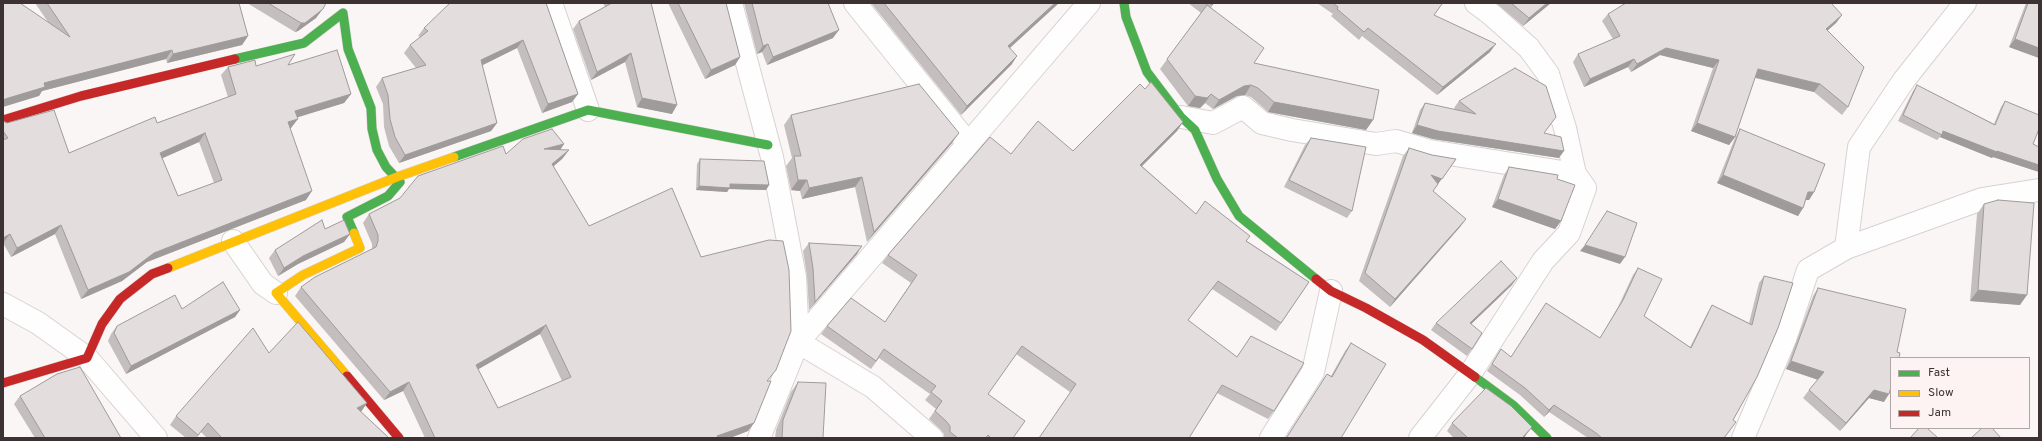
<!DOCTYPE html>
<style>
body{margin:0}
#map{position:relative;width:2042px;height:441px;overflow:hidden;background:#fbf6f6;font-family:Overpass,sans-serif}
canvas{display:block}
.frame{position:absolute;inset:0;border:4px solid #3c3232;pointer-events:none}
.legend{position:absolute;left:1890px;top:357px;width:140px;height:72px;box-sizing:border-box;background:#fef3f3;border:1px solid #b0a6a6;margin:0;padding:5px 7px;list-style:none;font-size:12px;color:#3c3232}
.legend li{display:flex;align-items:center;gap:8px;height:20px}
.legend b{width:20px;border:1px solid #b0a6a6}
</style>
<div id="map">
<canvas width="2042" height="441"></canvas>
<div class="frame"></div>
<ul class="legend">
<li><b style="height:5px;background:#4caf50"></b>Fast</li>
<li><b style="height:5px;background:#ffc107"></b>Slow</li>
<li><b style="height:5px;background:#c62828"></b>Jam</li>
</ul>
</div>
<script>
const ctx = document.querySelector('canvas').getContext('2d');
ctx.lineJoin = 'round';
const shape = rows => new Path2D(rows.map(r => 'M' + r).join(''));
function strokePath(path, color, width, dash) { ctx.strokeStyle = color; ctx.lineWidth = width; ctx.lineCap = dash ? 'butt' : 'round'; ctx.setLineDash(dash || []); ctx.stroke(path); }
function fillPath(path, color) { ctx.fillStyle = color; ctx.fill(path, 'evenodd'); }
const street = shape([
 [551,3,588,110],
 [731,3,772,157,795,277,798,342,873,387,932,438],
 [855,3,967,142],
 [1181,117,1213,123,1243,107,1262,123,1292,130,1376,144,1396,141,1430,151,1575,174],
 [233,241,263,284,276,293],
 [1846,248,1982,199,2039,190],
 [3,304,38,323,87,358,156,438],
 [759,438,798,342,1089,3],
 [1271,438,1313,372,1331,291],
 [1420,438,1470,374,1543,261,1569,233,1585,188,1575,174,1565,128,1548,74,1529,48,1492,15,1476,3],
 [1743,438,1785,339,1808,270,1846,248,1859,147,1904,80,1965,3]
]);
const fast = shape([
 [1124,3,1126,17,1147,72,1181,117,1195,130,1217,179,1239,216,1316,279],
 [235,59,304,43,343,13,348,49,371,108,372,129,377,150,386,167,400,182,388,196,347,217,354,233],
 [454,157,588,110,768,145],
 [1475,377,1513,405,1547,438]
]);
const slow = shape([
 [168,268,397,177,454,157],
 [347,376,276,293,303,275,360,248,354,233]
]);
const jam = shape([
 [3,120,81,96,235,59],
 [1316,279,1331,291,1366,308,1423,340,1475,377],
 [347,376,399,438],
 [3,383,87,358,102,324,120,299,152,274,168,268]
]);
strokePath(street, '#d9d1d1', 24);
strokePath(fast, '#d9d1d1', 10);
strokePath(slow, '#d9d1d1', 10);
strokePath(jam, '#d9d1d1', 10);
strokePath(street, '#fefefe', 22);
strokePath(fast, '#4caf50', 9);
strokePath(slow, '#ffc107', 9);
strokePath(jam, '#c62828', 9);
fillPath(shape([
 [35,3,239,3,248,36,242,45,167,63,166,59,42,91,39,96,48,22],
 [247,3,326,3,316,18,298,31,295,32],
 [546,3,578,94,572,102,542,113,517,48,482,65,497,123,491,131,399,163,389,146,384,127,383,104,376,87,382,78,416,68,404,53,410,45,420,37,418,36,424,28],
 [603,3,651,3,672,114,637,107,625,62,591,80,573,29,579,21,605,7],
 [668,3,726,3,740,57,735,65,705,79],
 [744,3,828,3,833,38,767,65,762,52,757,54],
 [871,3,1059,3,1010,48,1012,64,961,115],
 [1188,3,1214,3,1211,8,1254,63,1373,120,1366,130,1268,112,1251,97,1245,95,1237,96,1213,109,1205,103,1200,108,1188,106,1160,69,1201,13],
 [1317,3,1442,3,1434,15,1490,52,1437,95,1362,36,1359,40,1331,16,1333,14],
 [1496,3,1551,3,1523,26],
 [2026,3,2039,3,2039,58,2009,47],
 [1608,14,1842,15,1836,23,1827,31,1848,107,1842,115,1814,92,1755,78,1735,137,1729,145,1691,131,1713,68,1660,55,1631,72,1628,67,1584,87,1573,62,1578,54,1613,39,1602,21],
 [288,65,351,94,344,103,297,117,291,128,290,128,306,200,147,262,122,281,81,299,55,234,11,257,3,243,3,121,69,153,157,123,228,97,221,75,228,67],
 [199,142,214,183,178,196,162,158],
 [1917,85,1994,124,2001,107,2005,101,2033,144,2039,147,2039,172,1993,157,1992,158,1940,137,1937,140,1898,121,1913,91],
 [1145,89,1183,122,1177,131,1142,166,1196,214,1247,241,1309,282,1276,331,1212,289,1188,320,1274,411,1268,419,1217,393,1070,392,1016,354,988,394,1013,438,944,438,944,434,940,429,929,419,936,409,925,400,930,394,879,358,871,369,821,334,827,326,885,322,911,283,882,263,888,255,1011,154,1073,151],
 [1459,101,1545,133,1559,158,1433,139,1412,133,1420,110,1425,103,1456,110,1454,108],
 [791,115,952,143,867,242,855,187,802,199,800,191,791,190,786,166,792,158,784,125],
 [1740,129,1814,192,1809,200,1806,200,1803,208,1798,216,1717,183,1735,138],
 [1311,138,1352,211,1347,218,1284,187,1305,145],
 [564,144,560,150,569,150,562,159,553,166,589,226,701,257,768,381,754,423,748,431,730,438,425,438,403,391,384,400,295,296,301,287,372,249,372,244,363,223,369,214,506,154],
 [540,334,562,381,498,408,478,369],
 [1409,148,1433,191,1466,219,1460,227,1390,307,1359,281,1403,156],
 [700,159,769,185,766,190,729,189,727,192,696,190,697,164],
 [1509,167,1557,179,1561,221,1555,229,1492,207,1504,175],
 [1984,204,2020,305,1970,301,1977,214],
 [350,234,344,242,298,264,278,276,269,258,275,250],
 [809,243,857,254,809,310,807,276,803,251],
 [1638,268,1644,316,1690,347,1708,312,1712,305,1749,323,1759,283,1764,276,1731,429,1724,438,1588,438,1549,412,1544,417,1520,395,1487,371,1501,349,1510,357,1600,338,1618,307,1633,275],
 [1512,285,1471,324,1472,349,1467,356,1431,330,1436,323],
 [1818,288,1884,402,1869,398,1840,431,1803,398,1809,390,1818,380,1786,369,1813,296],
 [182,309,240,310,235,317,126,374,108,341,111,334,117,326],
 [1351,343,1341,438,1286,438,1327,374,1331,376,1345,351],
 [269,353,361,412,389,438,207,438,201,432,197,438,186,438,170,425,176,416],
 [798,382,823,438,775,438,776,430,791,392],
 [20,396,121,438,35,438,14,404],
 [1452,423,1526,435,1524,438,1454,438,1447,431]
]), '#c4bebe');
fillPath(shape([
 [1055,3,1059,3,1002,55,1008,46],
 [1547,3,1551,3,1523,26,1529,18],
 [323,9,316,18,298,31,295,32,301,23],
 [1842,15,1836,23,1820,37,1826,29],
 [839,30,833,38,767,65,773,57],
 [248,36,242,45,167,63,173,54],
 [2015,39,2039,48,2039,58,2009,47],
 [523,40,517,48,475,69,481,60],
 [768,44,762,52,757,54,763,46],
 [1496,44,1490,52,1437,95,1443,87],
 [1666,48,1719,60,1713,68,1660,55,1631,72,1637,64],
 [172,50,166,59,42,91,39,96,3,107,3,101,5,99,44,83],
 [631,53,625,62,591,80,597,72],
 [1017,56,1012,64,961,115,967,106],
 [740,57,735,65,705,79,711,70],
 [1634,59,1628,67,1584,87,1590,79],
 [1758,69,1820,84,1814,92,1753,77],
 [1251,85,1245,95,1237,96,1213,109,1219,100,1244,86],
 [351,94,344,103,289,120,295,111],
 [578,94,572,102,542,113,548,104],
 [1211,94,1205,103,1200,108,1188,106,1195,96],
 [642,98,677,105,672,114,637,107],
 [1274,102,1373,120,1366,130,1268,112],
 [298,119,291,128,282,131,288,122],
 [1183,122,1177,131,1135,173,1140,165],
 [497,123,491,131,399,163,405,155],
 [1697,123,1735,137,1729,145,1691,131],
 [1417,125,1564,151,1559,158,1433,139,1412,133],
 [1943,131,1997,151,2039,165,2039,172,1993,157,1992,158,1940,137],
 [205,133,199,142,154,162,160,153],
 [959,133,952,143,867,242,874,232],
 [564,144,558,153,544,149],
 [569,150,562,159,546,173,552,164],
 [1456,159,1436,187,1431,175],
 [1723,175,1803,208,1798,216,1717,183],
 [862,177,855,187,802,199,809,188],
 [798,180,807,180,800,191,791,190],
 [730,184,769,185,766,190,729,189,727,192,696,190,699,186],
 [312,191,306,200,147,262,122,281,81,299,88,290,154,253],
 [1808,192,1814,192,1809,200,1802,200],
 [1498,199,1561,221,1555,229,1492,207],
 [1466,219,1460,227,1390,307,1395,299],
 [61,225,55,234,11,257,17,248],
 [10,234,3,243,3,238],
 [350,234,344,242,298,264,278,276,284,268,303,256],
 [1585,245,1625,257,1620,264,1580,251],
 [862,246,857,254,809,310,815,302],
 [1517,278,1512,285,1465,330,1470,323],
 [1978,290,2027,295,2020,305,1970,301],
 [240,310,235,317,126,374,131,366],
 [546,325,540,334,470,374,476,365],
 [1791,361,1824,372,1819,380,1786,369],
 [409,382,403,391,384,400,390,392],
 [1874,390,1889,394,1884,402,1869,398,1840,431,1846,423],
 [367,403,361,412,357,408],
 [1554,405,1549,412,1544,417,1549,410],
 [754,423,748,431,730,438,716,438,717,436],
 [1532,427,1526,435,1524,438,1522,438]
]), '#a09b9b');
const building = shape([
 [3,3,20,3,70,37,47,3,239,3,248,36,173,54,172,50,44,83,45,87,5,99,3,101,3,3],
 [268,3,326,3,323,9,305,23,301,23,268,3],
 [450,3,546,3,578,94,548,104,523,40,481,60,497,123,405,155,395,137,390,119,388,95,382,78,426,65,410,45,428,31,424,28,450,3],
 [612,3,651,3,677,105,642,98,631,53,597,72,579,21,612,3],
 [678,3,726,3,740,57,711,70,678,3],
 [752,3,828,3,839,30,773,57,768,44,763,46,752,3],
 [884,3,1055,3,1008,46,1017,56,967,106,884,3],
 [1209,3,1214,3,1212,5,1209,3],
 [1333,3,1442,3,1442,4,1434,15,1496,44,1443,87,1368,28,1364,32,1337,9,1338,7,1333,3],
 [1511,3,1547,3,1529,18,1511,3],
 [1626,3,1831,3,1842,15,1826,29,1864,67,1848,107,1820,84,1758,69,1735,137,1697,123,1719,60,1666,48,1637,64,1634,59,1590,79,1578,54,1620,36,1608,14,1626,3],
 [2028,3,2039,3,2039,48,2015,39,2028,3],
 [1207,5,1264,48,1254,63,1379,90,1373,120,1274,102,1258,88,1251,85,1244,86,1219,100,1211,94,1207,98,1195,96,1167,59,1207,5],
 [337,50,351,94,295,111,298,119,288,122,312,191,154,253,129,272,88,290,61,225,17,248,10,234,3,238,3,140,8,138,3,131,3,121,7,123,54,110,69,153,155,117,157,123,236,94,228,67,255,60,256,66,295,54,288,65,337,50],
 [205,133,222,180,178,196,160,153,205,133],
 [1515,68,1546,86,1556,117,1544,133,1561,137,1564,151,1438,131,1417,125,1425,103,1476,114,1459,101,1515,68],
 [1151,82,1183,122,1140,165,1196,214,1205,201,1250,236,1246,241,1309,282,1281,323,1218,281,1188,320,1237,357,1251,336,1304,363,1274,411,1222,385,1189,438,1039,438,1076,384,1022,346,988,394,1025,421,1013,438,991,438,988,435,986,438,958,438,950,432,950,426,946,421,935,411,942,401,931,392,936,386,884,349,876,361,827,326,851,298,885,322,917,275,888,255,990,137,1011,154,1038,121,1073,151,1140,84,1145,89,1151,82],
 [919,84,959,133,874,232,862,177,809,188,807,180,798,180,794,156,801,156,791,115,919,84],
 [1917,85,1995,125,2005,101,2039,115,2039,129,2033,144,2039,147,2039,165,1997,151,1997,152,1943,131,1942,135,1903,115,1917,85],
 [552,129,564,144,544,149,569,150,552,164,589,226,672,188,701,257,769,240,783,241,789,270,791,331,776,370,767,381,771,381,754,423,717,436,718,438,435,438,409,382,390,392,301,287,315,277,376,247,378,241,378,235,369,214,400,198,418,176,503,146,506,154,523,139,552,129],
 [546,325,571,377,498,408,476,365,546,325],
 [1740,129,1825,164,1814,192,1808,192,1803,208,1723,175,1740,129],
 [1311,138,1366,147,1352,211,1289,180,1311,138],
 [1409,148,1432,155,1456,159,1442,179,1431,175,1438,184,1433,191,1466,219,1395,299,1365,273,1409,148],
 [700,159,764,161,769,185,730,184,730,188,699,186,700,159],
 [1509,167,1558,175,1557,179,1575,185,1561,221,1498,199,1509,167],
 [1998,200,2034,203,2027,295,1978,290,1984,204,1998,200],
 [1607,211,1637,223,1625,257,1585,245,1607,211],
 [322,220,325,229,344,220,350,234,303,256,284,268,275,250,322,220],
 [809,243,862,246,815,302,813,268,809,243],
 [1501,261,1517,278,1470,323,1482,333,1472,349,1436,323,1501,261],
 [1638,268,1662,279,1644,316,1691,348,1712,305,1752,325,1764,276,1793,283,1778,328,1757,377,1733,420,1736,422,1724,438,1602,438,1596,433,1554,405,1549,410,1525,388,1492,364,1501,349,1511,357,1546,303,1600,338,1623,300,1638,268],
 [223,282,240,310,131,366,114,333,117,326,175,295,182,309,223,282],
 [1818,288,1906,309,1897,352,1900,353,1899,358,1891,358,1891,387,1889,394,1874,390,1846,423,1809,390,1824,372,1791,361,1818,288],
 [298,322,367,403,357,408,389,438,222,438,208,423,198,435,176,416,253,328,269,353,298,322],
 [1351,343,1386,364,1341,438,1286,438,1287,437,1327,374,1332,377,1351,343],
 [80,367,121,438,45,438,20,396,57,374,80,367],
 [798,382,826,383,823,438,782,438,783,420,798,382],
 [1486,388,1511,406,1532,427,1522,438,1468,438,1452,423,1486,388],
 [1919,428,1927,428,1938,438,1910,438,1919,428],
 [1982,428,1992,428,2001,438,1971,438,1982,428]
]);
fillPath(building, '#e4dddd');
strokePath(building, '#a09b9b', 1);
</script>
